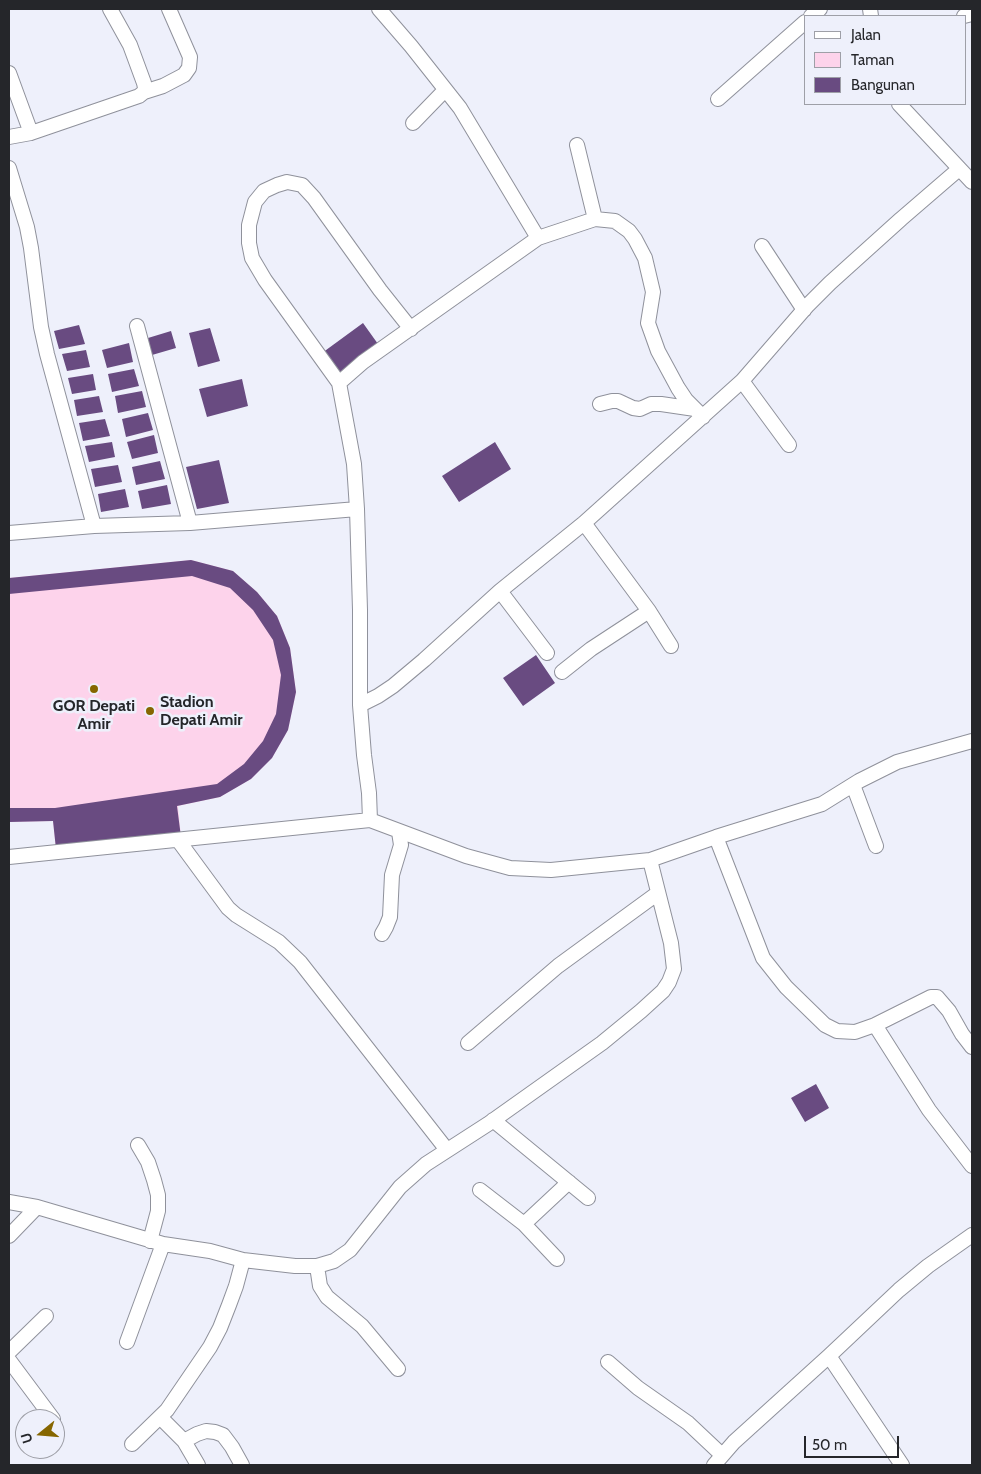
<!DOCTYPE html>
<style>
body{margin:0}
#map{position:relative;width:981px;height:1474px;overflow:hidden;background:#eef0fb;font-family:Cabin,sans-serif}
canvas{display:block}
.frame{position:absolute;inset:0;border:10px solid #25262a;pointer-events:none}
.legend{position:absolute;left:804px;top:15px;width:162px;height:90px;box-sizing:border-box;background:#eef0fb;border:1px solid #9e9fa7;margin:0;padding:6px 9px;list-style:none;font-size:15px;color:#25262a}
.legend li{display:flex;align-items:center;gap:10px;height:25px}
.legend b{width:25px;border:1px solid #9e9fa7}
.north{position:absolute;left:15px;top:1409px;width:50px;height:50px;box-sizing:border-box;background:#eef0fb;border:1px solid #9e9fa7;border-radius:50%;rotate:253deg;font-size:14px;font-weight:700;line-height:20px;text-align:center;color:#25262a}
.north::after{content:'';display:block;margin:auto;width:18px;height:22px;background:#866600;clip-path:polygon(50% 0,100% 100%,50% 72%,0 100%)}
.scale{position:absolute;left:804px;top:1436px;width:95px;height:22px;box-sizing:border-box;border:2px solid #25262a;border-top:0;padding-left:6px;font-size:15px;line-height:18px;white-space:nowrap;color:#25262a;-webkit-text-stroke:4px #eef0fb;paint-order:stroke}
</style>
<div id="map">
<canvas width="981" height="1474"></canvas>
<div class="frame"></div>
<ul class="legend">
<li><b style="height:6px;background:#fff"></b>Jalan</li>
<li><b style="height:14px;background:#fdd3eb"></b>Taman</li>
<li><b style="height:14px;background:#694b81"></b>Bangunan</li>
</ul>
<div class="north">U</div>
<div class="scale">50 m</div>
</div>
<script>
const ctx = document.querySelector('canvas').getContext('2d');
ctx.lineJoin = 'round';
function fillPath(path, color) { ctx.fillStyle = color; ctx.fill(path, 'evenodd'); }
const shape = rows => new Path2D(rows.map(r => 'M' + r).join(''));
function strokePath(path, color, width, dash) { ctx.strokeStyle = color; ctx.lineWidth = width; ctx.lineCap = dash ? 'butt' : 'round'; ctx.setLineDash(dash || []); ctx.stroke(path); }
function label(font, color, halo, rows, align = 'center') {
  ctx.font = font + ' Cabin,sans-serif'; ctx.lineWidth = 5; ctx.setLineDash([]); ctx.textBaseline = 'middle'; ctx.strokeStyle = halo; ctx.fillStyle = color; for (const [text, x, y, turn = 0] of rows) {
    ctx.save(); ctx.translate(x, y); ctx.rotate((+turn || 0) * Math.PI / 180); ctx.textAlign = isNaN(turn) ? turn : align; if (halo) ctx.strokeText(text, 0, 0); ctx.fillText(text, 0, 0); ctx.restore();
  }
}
fillPath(shape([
 [191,560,233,571,257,592,277,616,290,648,296,692,288,730,272,758,251,779,220,797,178,806,181,837,56,849,53,821,9,822,9,578]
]), '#fdd3eb');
fillPath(shape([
 [363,323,378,344,338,374,322,353],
 [79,325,85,344,59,349,54,331],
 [210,328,220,361,198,367,189,333],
 [171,331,176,348,152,355,148,338],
 [129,343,133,362,107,368,102,350],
 [86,350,90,367,67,371,62,354],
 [134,369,139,386,112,392,108,374],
 [93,374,96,390,72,394,68,378],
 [242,379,248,406,207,417,199,389],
 [142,391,146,407,118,413,115,396],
 [99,396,103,412,77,416,74,400],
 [148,413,153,430,126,437,122,419],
 [105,419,110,436,83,441,79,423],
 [154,435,158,453,132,459,127,442],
 [112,442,115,457,89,462,85,446],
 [495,442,511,469,459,502,442,476],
 [219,460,229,503,197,509,186,467],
 [160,461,165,479,136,485,132,467],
 [118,465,122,482,95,487,91,469],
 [167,485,171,504,142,509,138,491],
 [125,489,129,507,101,512,98,494],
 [191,560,233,571,257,592,277,616,290,648,296,692,288,730,272,758,251,779,220,797,177,806,181,837,56,849,53,821,9,822,9,808,55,808,217,784,244,764,263,741,276,714,281,675,273,640,253,610,230,588,192,576,9,594,9,578],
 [536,655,555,683,523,706,503,678],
 [816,1084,829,1108,805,1122,791,1098]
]), '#694b81');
const minor = shape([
 [379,9,411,46,460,108,538,238],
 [870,9,871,16],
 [811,16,820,9],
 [964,16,972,14],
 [9,73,31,133],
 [144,92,163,86,184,75,189,68,190,57,169,9],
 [718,99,805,22],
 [899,104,972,182],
 [413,123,445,90],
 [9,137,31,133,139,96,144,92,145,88,144,83,130,45,110,9],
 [577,145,595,219],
 [9,168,27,227,31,248,41,327,47,354,94,526],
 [762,246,804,310],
 [137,326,190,523],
 [742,381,789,445],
 [339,383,363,362,538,238,595,219,615,221,629,231,635,239,645,258,653,292,648,323,658,351,678,388,686,400,703,417],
 [600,404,612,401,618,401,633,408,640,409,651,404,661,404,695,409],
 [357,509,354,464,339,383,265,280,252,258,249,243,249,225,255,202,264,191,277,185,287,182,302,185,314,198,380,290,411,329],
 [584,523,649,611,671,646],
 [9,533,94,526,190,523,357,509,360,610,360,705],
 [500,591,547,653],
 [562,672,591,649,649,611],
 [853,785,876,846],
 [370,820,466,856,510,868,551,870,650,860,716,837,822,804,859,781,897,762,972,741],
 [716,837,763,958,786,987,825,1025,837,1031,855,1032,875,1025,931,997,937,997,949,1011,962,1034,972,1047],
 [178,840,228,908,236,915,279,942,300,962,447,1150],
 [9,857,370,820,369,793,364,755,360,705,378,696,393,686,424,660,500,591,584,523,742,381,808,305,830,283,901,219,959,169],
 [382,934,386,927,390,917,392,875,401,845,399,832],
 [875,1025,929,1110,972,1166],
 [468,1043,558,966,658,893],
 [493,1120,588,1198],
 [138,1145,148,1162,154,1180,158,1195,158,1211,150,1241],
 [480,1190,524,1224,569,1182],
 [9,1202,37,1207,163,1244,210,1251,243,1260,295,1266,317,1266,334,1261,350,1250,400,1187,426,1164,488,1124,602,1043,641,1011,663,991,669,982,674,969,671,943,650,860],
 [524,1224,557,1259],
 [9,1236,37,1207],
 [317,1266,320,1286,327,1297,362,1326,398,1369],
 [127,1342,163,1244],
 [9,1352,46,1316],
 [829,1356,902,1465],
 [9,1360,53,1419],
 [608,1362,638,1388,688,1423,722,1455],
 [160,1417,184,1441,198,1465],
 [184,1441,197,1434,206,1431,215,1432,223,1435,232,1447,242,1465],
 [132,1444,167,1410,210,1347,220,1328,229,1305,236,1286,243,1260],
 [714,1465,734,1442,829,1356,899,1290,928,1266,972,1235]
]);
strokePath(minor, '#8f919b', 16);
strokePath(minor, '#fff', 14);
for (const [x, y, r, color] of [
 [94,689,5,"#866600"],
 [150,711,5,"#866600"]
]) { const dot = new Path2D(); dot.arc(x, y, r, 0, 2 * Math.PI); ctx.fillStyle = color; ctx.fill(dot); strokePath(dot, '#eef0fb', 2); }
label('bold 16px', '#25262a', '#eef0fb', [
 ["Stadion",160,702],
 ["Depati Amir",160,720],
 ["GOR Depati",94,706,"center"],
 ["Amir",94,724,"center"]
], 'left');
</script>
